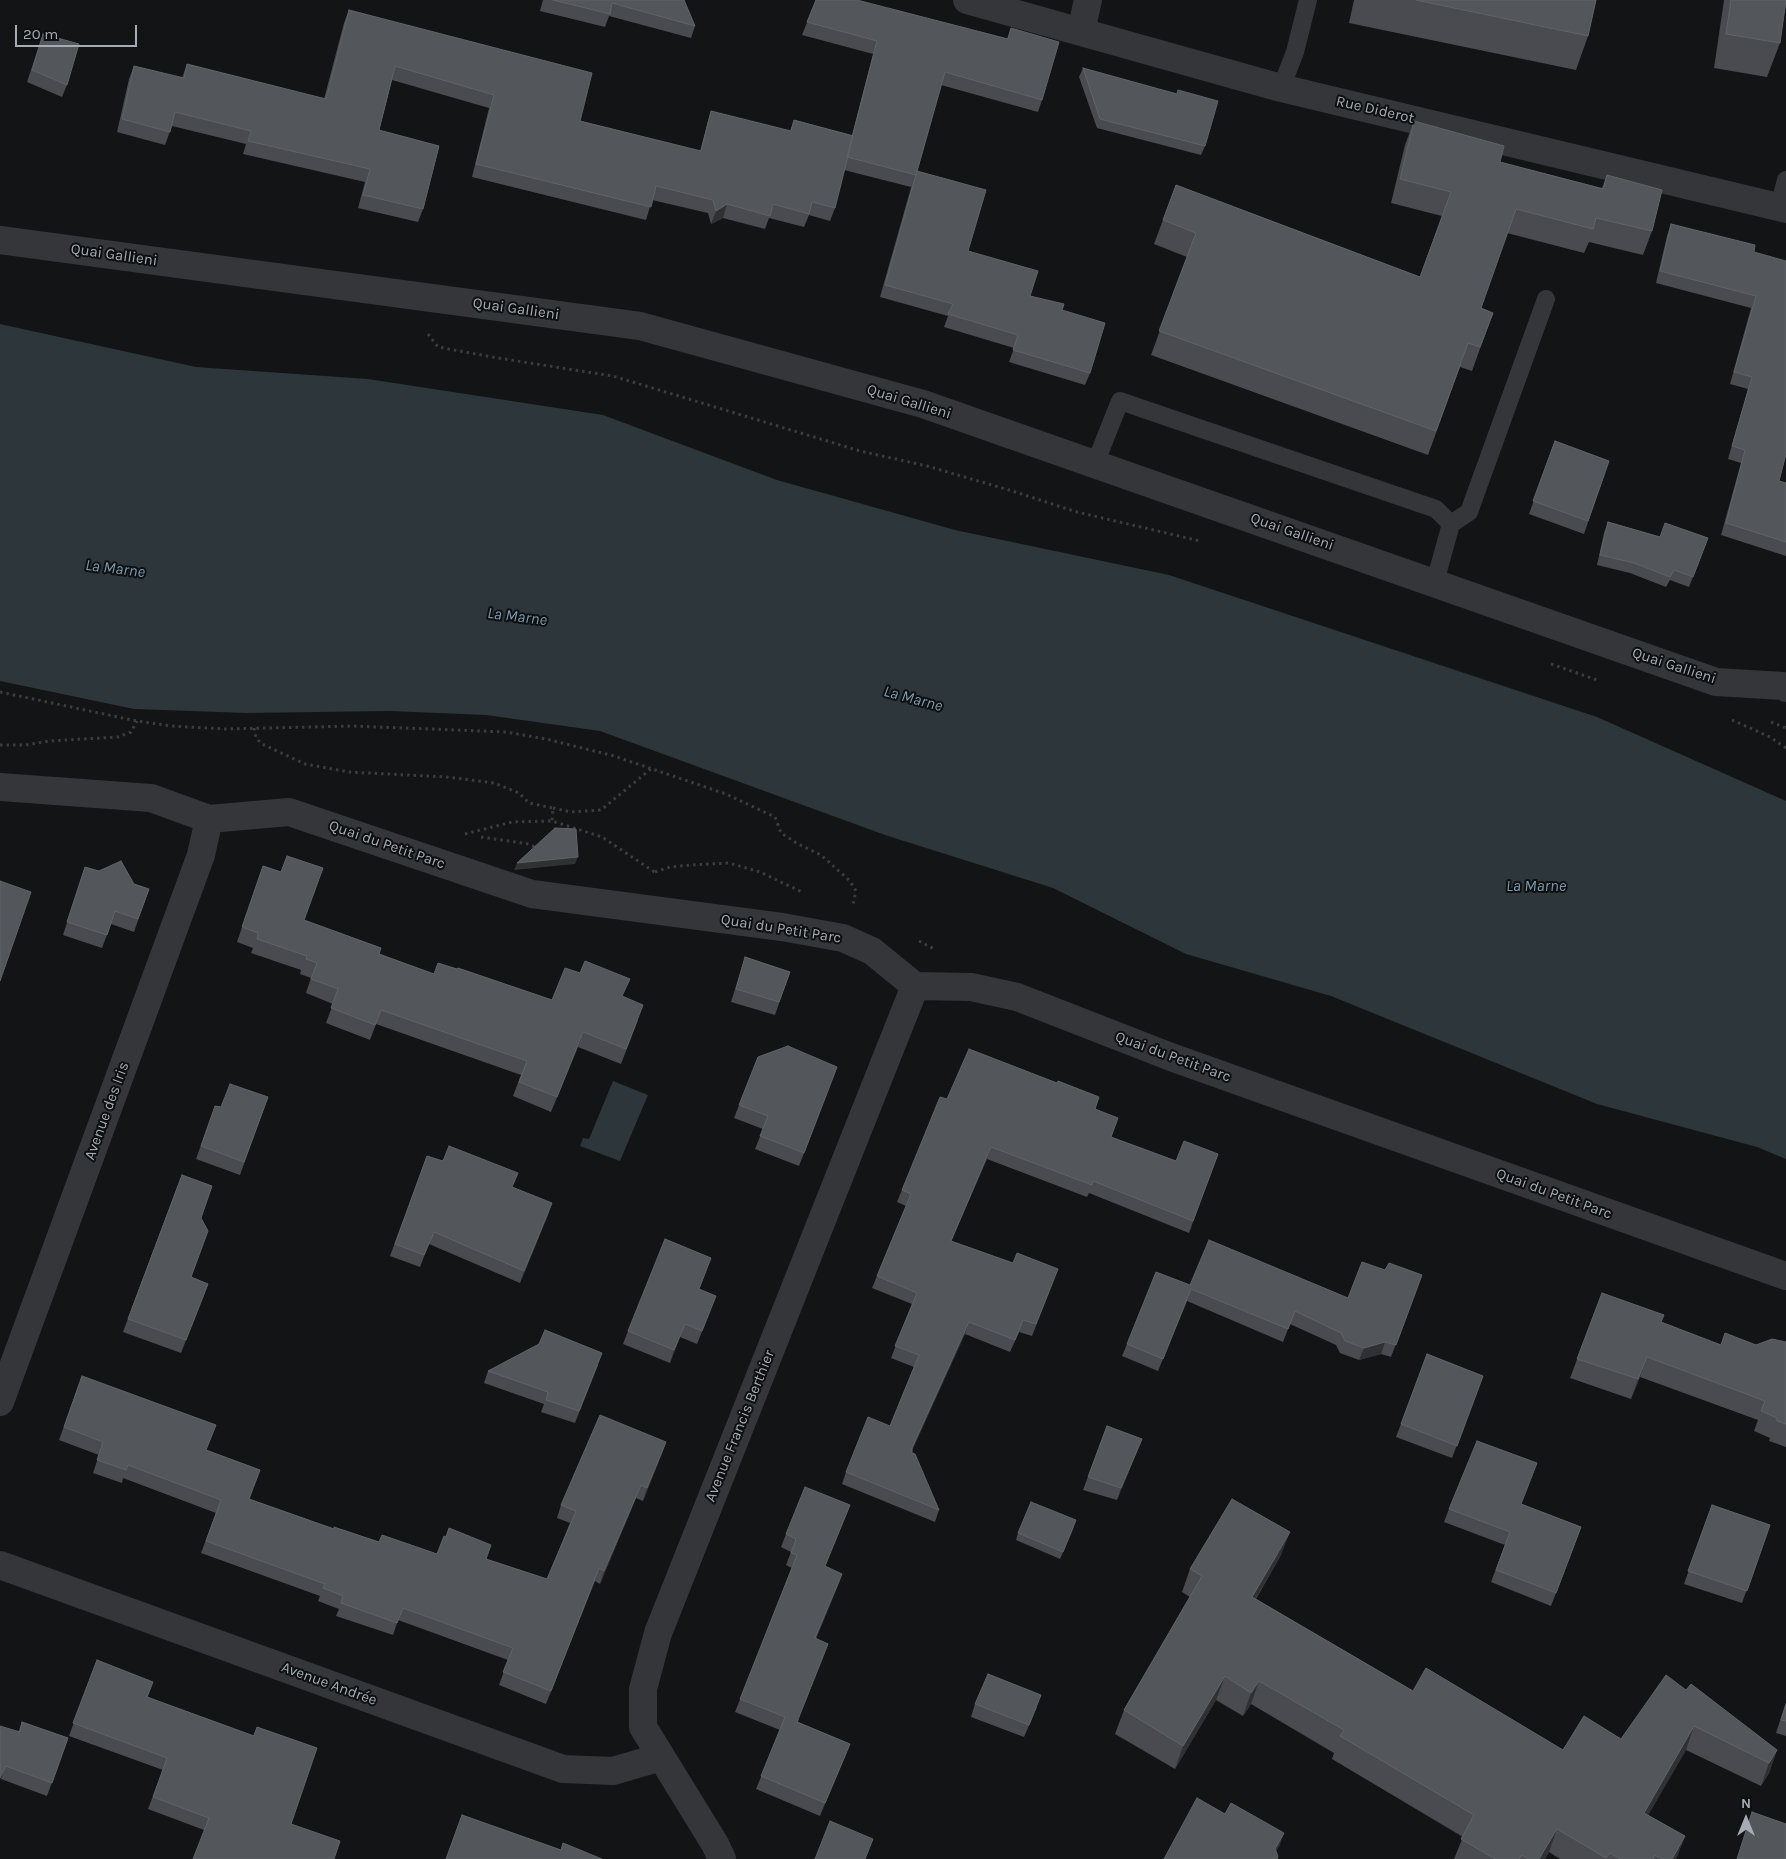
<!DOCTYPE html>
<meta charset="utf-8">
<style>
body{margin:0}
#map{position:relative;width:1786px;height:1859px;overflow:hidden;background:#131415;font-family:Karla,sans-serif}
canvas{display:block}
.north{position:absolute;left:1721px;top:1794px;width:50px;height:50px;-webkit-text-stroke:4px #0e0f10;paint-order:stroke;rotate:0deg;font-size:14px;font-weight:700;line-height:20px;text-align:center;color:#a5acb5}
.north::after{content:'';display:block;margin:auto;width:18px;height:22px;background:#a5acb5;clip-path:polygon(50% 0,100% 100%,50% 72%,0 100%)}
.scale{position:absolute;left:15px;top:25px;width:122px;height:22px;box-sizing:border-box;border:2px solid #a5acb5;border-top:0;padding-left:6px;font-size:15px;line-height:18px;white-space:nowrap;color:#a5acb5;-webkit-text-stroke:4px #0e0f10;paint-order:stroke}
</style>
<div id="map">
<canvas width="1786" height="1859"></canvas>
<div class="north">N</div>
<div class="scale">20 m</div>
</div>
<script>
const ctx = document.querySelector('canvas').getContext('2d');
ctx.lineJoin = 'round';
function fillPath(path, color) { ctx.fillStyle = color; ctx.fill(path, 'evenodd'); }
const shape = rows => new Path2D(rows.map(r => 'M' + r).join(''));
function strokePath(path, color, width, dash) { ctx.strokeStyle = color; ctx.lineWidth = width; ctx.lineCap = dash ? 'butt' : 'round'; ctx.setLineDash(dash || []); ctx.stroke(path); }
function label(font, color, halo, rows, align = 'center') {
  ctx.font = font + ' Karla,sans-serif'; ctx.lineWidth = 4; ctx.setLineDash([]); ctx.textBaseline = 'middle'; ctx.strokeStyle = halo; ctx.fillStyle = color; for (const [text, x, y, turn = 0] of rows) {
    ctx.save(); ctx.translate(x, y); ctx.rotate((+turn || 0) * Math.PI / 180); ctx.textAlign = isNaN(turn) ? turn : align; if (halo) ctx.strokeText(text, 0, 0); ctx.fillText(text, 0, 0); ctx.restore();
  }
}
fillPath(shape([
 [0,324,196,367,368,379,603,415,777,480,955,530,1169,575,1597,717,1786,801,1786,1159,1757,1147,1597,1104,1331,996,1186,954,1053,888,885,835,600,731,486,715,390,711,246,713,134,709,0,681],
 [613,1081,648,1095,620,1161,580,1146,583,1138,589,1139]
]), '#2c363b');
strokePath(shape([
 [428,334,438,347,498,358,613,376,860,451,927,466,1009,490,1077,512,1200,541],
 [1551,664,1597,680],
 [0,692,137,721,171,726,225,729,353,726,506,732,546,739,614,756,726,794,775,817,781,833,798,844,821,855,850,881,856,891,853,904],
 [1732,720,1770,737,1786,748],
 [1771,722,1786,728],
 [254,728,256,738,262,744,305,764,349,772,447,777,494,783,519,793,529,803,553,808,552,821],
 [0,745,26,745,49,741,118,737,131,732,137,721],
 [553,808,571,812,601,810,652,768],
 [465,834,512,822,552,821,602,837,656,873],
 [481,837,529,844,533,846,535,849],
 [655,872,670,867,691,865,729,863,760,872,802,892],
 [919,941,936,950]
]), '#3a3d41', 3, [2.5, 4]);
strokePath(shape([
 [1281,88,1295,52,1308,0],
 [1779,207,1786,180],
 [1095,464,1120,401,1436,509,1451,524],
 [1435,582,1451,524,1469,512,1546,299]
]), '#34363a', 18);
strokePath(shape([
 [967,0,1281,88,1786,209],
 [1081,31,1088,0],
 [0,240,640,326,923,404,1716,682,1783,686,1786,688],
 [0,787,151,798,209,819,289,812,532,894,782,927,843,938,872,951,915,986,971,987,1017,997,1171,1057,1786,1276],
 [0,1402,201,855,209,819],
 [0,1565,563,1769,613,1771,661,1757],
 [722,1859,715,1844,643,1727,643,1689,658,1633,915,986]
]), '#34363a', 28);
fillPath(shape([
 [543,0,684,0,695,26,691,38,609,16,605,27,540,11],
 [816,0,1007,39,1011,28,1042,100,1038,112,941,85,916,174,968,251,1030,296,1062,310,1090,373,1085,385,1009,362,1014,348,944,327,948,316,880,297,912,184,911,187,844,170,835,208,830,221,809,215,804,227,769,218,765,229,723,218,711,224,708,213,652,200,646,220,472,177,489,108,392,80,379,130,423,209,418,222,358,208,365,182,243,154,246,144,172,126,165,145,117,132,129,79,134,66,182,78,187,64,324,99,344,23,349,10,580,121,700,151,707,125,711,111,790,131,794,120,852,135,873,54,802,35],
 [1354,0,1596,0,1588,36,1576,70,1349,23],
 [1724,0,1786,0,1780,43,1767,77,1714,68],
 [43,34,67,85,62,97,27,82],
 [1083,68,1177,94,1178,90,1205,146,1201,155,1097,128,1079,77],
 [1414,121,1500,162,1602,188,1607,175,1652,231,1643,255,1589,242,1584,253,1507,233,1481,308,1493,313,1472,371,1460,367,1428,455,1151,355,1187,257,1154,244,1176,185,1420,277,1442,216,1391,203,1405,145],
 [1671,224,1754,252,1779,481,1786,483,1786,556,1721,535,1741,463,1728,459,1748,389,1730,384,1751,308,1656,283,1667,236],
 [1555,441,1609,461,1584,534,1529,514],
 [1608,522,1660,537,1708,538,1689,587,1670,580,1666,587,1630,573,1597,565,1604,533],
 [287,856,304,920,379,954,434,974,552,1000,623,997,638,1020,621,1064,578,1047,551,1112,513,1096,521,1075,376,1024,370,1040,326,1023,333,1004,306,993,311,978,300,974,301,970,251,953,253,948,237,942,263,866,281,872],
 [85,867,149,889,134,932,111,924,102,948,63,935],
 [745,957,790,972,775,1015,731,1002],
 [758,1057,837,1067,799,1166,755,1149,763,1129,734,1118],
 [268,1097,240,1175,196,1159,215,1106,221,1107],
 [947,1099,1095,1109,1111,1137,1176,1161,1218,1154,1189,1233,1089,1193,1087,1197,987,1159,951,1241,1013,1263,1058,1269,1032,1336,1019,1332,1010,1352,965,1334,912,1450,912,1453,939,1510,935,1522,842,1484,846,1472,890,1426,914,1367,891,1358,912,1304,872,1288,906,1206,897,1202,902,1190],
 [427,1156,513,1187,548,1215,520,1283,429,1244,420,1267,390,1256],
 [182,1175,201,1218,191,1277,208,1284,181,1353,123,1332],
 [1385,1270,1422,1275,1391,1357,1381,1354,1359,1360,1340,1353,1336,1345,1290,1324,1283,1342,1187,1301,1158,1371,1122,1356,1127,1344,1190,1285,1348,1298],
 [699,1289,711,1309,697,1344,680,1337,670,1363,623,1344,628,1331],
 [1602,1293,1661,1322,1720,1345,1756,1345,1786,1342,1786,1447,1769,1441,1770,1438,1754,1431,1758,1420,1640,1377,1631,1399,1570,1378],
 [1427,1354,1483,1376,1452,1458,1396,1437],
 [598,1365,575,1423,541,1412,544,1404,484,1383,488,1371],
 [82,1376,206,1450,249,1499,334,1529,379,1542,437,1554,486,1559,547,1579,570,1523,557,1518,561,1505,666,1442,643,1501,636,1498,600,1584,595,1581,546,1704,499,1685,508,1660,398,1620,393,1635,336,1616,339,1609,318,1601,320,1596,201,1553,216,1513,123,1478,122,1483,93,1473,99,1455,59,1440],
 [1107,1426,1142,1439,1117,1500,1083,1490],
 [1521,1504,1581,1527,1551,1606,1491,1582,1505,1545,1444,1522,1449,1509],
 [850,1505,825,1566,842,1574,816,1639,798,1722,850,1744,820,1816,756,1789,780,1730,735,1712,792,1568,786,1565,791,1552,781,1547,786,1534],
 [1712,1505,1770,1525,1742,1603,1684,1584],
 [1074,1527,1060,1559,1016,1540,1018,1533],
 [1281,1555,1256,1599,1413,1691,1563,1750,1621,1739,1686,1690,1777,1750,1769,1773,1761,1786,1686,1750,1648,1815,1685,1836,1676,1859,1560,1859,1549,1852,1545,1859,1454,1859,1463,1837,1332,1759,1334,1753,1251,1704,1243,1716,1216,1700,1175,1769,1115,1734,1124,1710,1190,1597,1182,1592,1190,1569],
 [97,1660,147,1697,253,1736,257,1727,317,1748,204,1830,148,1809,163,1770,69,1736],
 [1786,1702,1786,1736,1776,1733],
 [975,1704,1037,1707,1024,1737,971,1717],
 [22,1722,68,1738,47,1796,1,1779,0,1781],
 [1752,1812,1786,1859,1737,1859]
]), '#494b50');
fillPath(shape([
 [727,204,723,218,711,224,716,211],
 [578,857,575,864,514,870,517,863],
 [583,1032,578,1047,551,1112],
 [991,1147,987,1159,946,1253,951,1241],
 [552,1203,548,1215,520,1283,524,1271],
 [1191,1289,1187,1301,1158,1371,1163,1359],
 [969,1322,965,1334,908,1460,912,1448],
 [685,1324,670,1363,674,1350],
 [1385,1342,1381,1354,1359,1360,1364,1348],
 [1647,1357,1640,1377,1631,1399,1638,1379],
 [1142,1439,1137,1452,1117,1500,1121,1488],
 [666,1442,662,1454,643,1501,647,1488],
 [641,1485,636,1498,600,1584,604,1571],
 [1290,1532,1281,1555,1243,1620,1252,1597],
 [842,1574,838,1586,811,1651,815,1638],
 [1225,1676,1216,1700,1175,1769,1183,1746],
 [1259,1681,1251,1704,1243,1716,1251,1693],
 [1694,1726,1686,1750,1636,1836,1644,1813],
 [850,1744,845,1757,820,1816,825,1803],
 [1777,1750,1769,1773,1761,1786,1769,1763],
 [1557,1829,1549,1852,1545,1859,1539,1859],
 [1284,1833,1280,1845,1272,1859,1275,1849],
 [1685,1836,1676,1859,1672,1859]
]), '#2f3134');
const building = shape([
 [553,0,684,0,695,26,612,3,610,14,553,0],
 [816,0,857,0,1008,39,1011,28,1059,42,1042,100,945,72,916,175,847,157,877,41,807,22,816,0],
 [1416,0,1596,0,1588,36,1416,0],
 [1731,0,1786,0,1780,43,1726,34,1731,0],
 [349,10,592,73,580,121,701,151,711,111,791,131,794,120,853,136,835,208,812,202,809,214,773,204,770,216,727,204,716,211,713,200,656,186,651,207,476,164,494,95,395,66,379,130,439,146,423,209,363,195,370,169,248,141,251,131,175,112,170,132,122,119,134,66,184,78,187,64,326,99,349,10],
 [43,34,79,44,67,85,32,70,43,34],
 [1083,68,1177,94,1178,90,1218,101,1205,146,1100,119,1083,68],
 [1414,121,1504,146,1500,162,1603,189,1607,175,1662,190,1652,231,1596,218,1593,229,1516,209,1481,308,1493,313,1480,347,1468,343,1436,431,1159,331,1196,233,1163,220,1176,185,1420,277,1451,192,1400,179,1414,121],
 [917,171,986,190,968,251,1038,271,1030,296,1064,304,1062,310,1105,323,1090,373,1013,350,1018,335,948,314,953,304,885,285,917,171],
 [1671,224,1755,245,1754,252,1786,261,1786,454,1779,481,1786,483,1786,542,1726,523,1745,450,1732,446,1752,377,1734,372,1756,296,1660,271,1671,224],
 [1555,441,1609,461,1588,521,1533,501,1555,441],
 [1608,522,1660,537,1665,523,1708,538,1693,577,1674,570,1670,577,1634,563,1600,555,1608,522],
 [555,828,576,829,578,857,517,863,555,828],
 [287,856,323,868,304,920,381,948,379,954,434,974,438,963,457,969,458,968,552,1000,565,968,580,973,585,961,630,979,622,996,643,1005,626,1049,583,1032,557,1097,519,1082,527,1061,381,1010,375,1025,331,1008,338,989,311,979,317,963,306,959,307,956,257,939,258,933,242,927,263,866,281,872,287,856],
 [121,861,134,884,149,889,138,919,115,911,107,935,67,922,85,867,99,871,121,861],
 [0,881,31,892,0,981,0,881],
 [745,957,790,972,779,1002,736,989,745,957],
 [788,1046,837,1067,804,1153,760,1136,768,1116,739,1105,758,1057,788,1046],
 [969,1049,1057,1083,1058,1081,1099,1097,1095,1109,1118,1118,1111,1137,1176,1161,1184,1141,1218,1154,1193,1221,1093,1181,1092,1185,991,1147,951,1241,1013,1263,1017,1253,1058,1269,1036,1324,1023,1320,1015,1340,969,1322,912,1448,912,1453,915,1454,939,1510,846,1472,868,1417,890,1426,919,1355,895,1346,917,1293,877,1276,911,1194,902,1190,940,1097,947,1099,969,1049],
 [230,1084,268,1097,244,1162,201,1146,215,1106,221,1107,230,1084],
 [449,1146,518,1173,512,1187,552,1203,524,1271,434,1232,424,1255,395,1244,427,1156,443,1161,449,1146],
 [182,1175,212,1186,201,1218,208,1231,191,1277,208,1284,186,1340,128,1319,182,1175],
 [665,1239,711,1258,699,1289,716,1296,702,1331,685,1324,674,1350,628,1331,665,1239],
 [1209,1240,1348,1298,1362,1262,1385,1270,1389,1263,1422,1275,1396,1345,1385,1342,1364,1348,1345,1341,1341,1333,1295,1311,1288,1329,1191,1289,1163,1359,1127,1344,1156,1272,1190,1285,1209,1240],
 [1602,1293,1664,1315,1661,1322,1721,1345,1725,1333,1756,1345,1772,1339,1786,1342,1786,1424,1777,1421,1777,1418,1761,1411,1765,1401,1647,1357,1638,1379,1577,1359,1602,1293],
 [545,1330,602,1353,579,1411,546,1400,548,1392,488,1371,539,1344,545,1330],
 [1427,1354,1483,1376,1457,1446,1401,1424,1427,1354],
 [82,1376,216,1425,206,1450,260,1470,249,1499,334,1529,334,1527,379,1542,382,1535,437,1554,444,1536,446,1537,449,1528,491,1545,486,1559,547,1579,576,1511,561,1505,600,1415,666,1442,647,1488,641,1485,604,1571,599,1568,551,1691,503,1672,513,1648,403,1608,397,1623,341,1603,343,1596,323,1588,325,1584,206,1541,221,1500,128,1465,126,1470,97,1460,103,1442,64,1427,82,1376],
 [1107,1426,1142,1439,1121,1488,1088,1477,1107,1426],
 [1477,1441,1537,1463,1521,1504,1581,1527,1556,1593,1496,1570,1510,1532,1449,1509,1477,1441],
 [805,1487,850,1505,825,1566,842,1574,815,1638,828,1644,797,1722,850,1744,825,1803,761,1776,785,1717,740,1699,797,1555,791,1553,796,1539,786,1534,805,1487],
 [1232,1499,1290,1532,1252,1597,1413,1691,1426,1668,1563,1750,1584,1716,1621,1739,1666,1675,1686,1690,1691,1684,1777,1750,1769,1763,1694,1726,1644,1813,1685,1836,1672,1859,1662,1859,1655,1855,1653,1859,1620,1859,1610,1853,1606,1858,1557,1829,1539,1859,1528,1859,1522,1855,1519,1859,1495,1859,1461,1839,1474,1815,1340,1736,1344,1730,1259,1681,1251,1693,1225,1676,1183,1746,1124,1710,1202,1576,1190,1569,1232,1499],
 [1031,1502,1076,1520,1063,1552,1018,1533,1031,1502],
 [1712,1505,1770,1525,1747,1591,1688,1571,1712,1505],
 [97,1660,153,1682,147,1697,254,1736,257,1727,317,1748,291,1824,340,1841,334,1859,193,1859,209,1818,153,1797,167,1758,73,1723,97,1660],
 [988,1674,1041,1695,1029,1725,975,1704,988,1674],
 [1786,1704,1786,1721,1781,1720,1786,1704],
 [22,1722,68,1738,52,1783,6,1766,0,1778,0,1726,20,1732,22,1722],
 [1197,1798,1225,1814,1231,1803,1284,1833,1275,1849,1278,1856,1277,1859,1164,1859,1197,1798],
 [1752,1812,1786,1824,1786,1859,1737,1859,1752,1812],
 [462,1815,561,1850,563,1843,602,1859,446,1859,462,1815],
 [830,1821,873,1839,865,1859,815,1859,830,1821]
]);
fillPath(building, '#53565b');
strokePath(building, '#606369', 1);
label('15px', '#a5acb5', '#0e0f10', [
 ["Rue Diderot",1375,110,13],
 ["Quai Gallieni",114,255,8],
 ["Quai Gallieni",516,309,8],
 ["Quai Gallieni",909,402,17],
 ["Quai Gallieni",1292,532,19],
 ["Quai Gallieni",1674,666,18],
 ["Quai du Petit Parc",387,845,19],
 ["Quai du Petit Parc",781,929,9],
 ["Quai du Petit Parc",1173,1057,20],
 ["Avenue des Iris",107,1111,-70],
 ["Quai du Petit Parc",1554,1194,20],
 ["Avenue Francis Berthier",740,1426,-68],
 ["Avenue Andrée",329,1684,20]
]);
label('italic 16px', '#7c9db0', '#0e0f10', [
 ["La Marne",115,569,7],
 ["La Marne",517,617,7],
 ["La Marne",913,699,15],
 ["La Marne",1536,886]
]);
</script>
